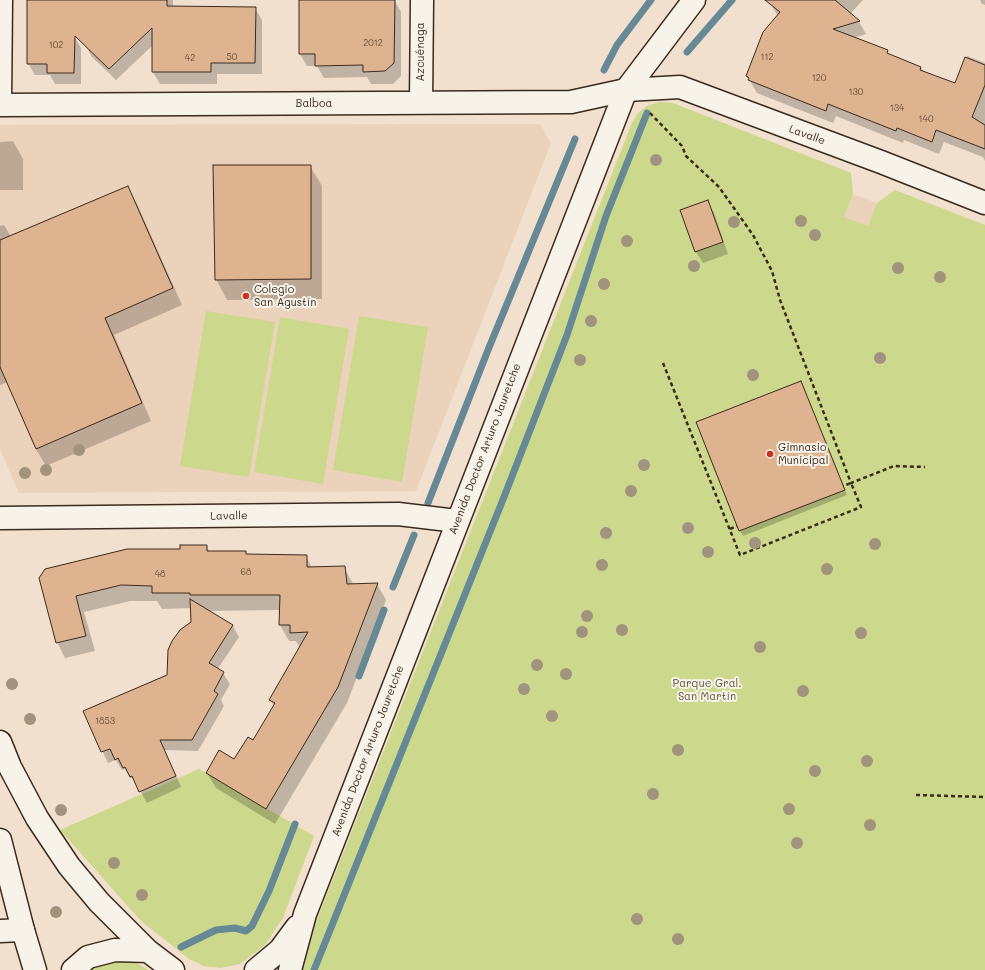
<!DOCTYPE html>
<meta charset="utf-8">
<style>
body{margin:0}
canvas{display:block;background:#f0e0cd}
</style>
<canvas width="985" height="970"></canvas>
<script>
const ctx = document.querySelector('canvas').getContext('2d');
ctx.lineJoin = 'round';
function fillPath(path, color) { ctx.fillStyle = color; ctx.fill(path, 'evenodd'); }
const shape = rows => new Path2D(rows.map(r => 'M' + r).join(''));
function strokePath(path, color, width, dash) { ctx.strokeStyle = color; ctx.lineWidth = width; ctx.lineCap = dash ? 'butt' : 'round'; ctx.setLineDash(dash || []); ctx.stroke(path); }
function label(font, color, halo, rows, align = 'center') {
  ctx.font = font + ' Mali,sans-serif'; ctx.lineWidth = 4; ctx.setLineDash([]); ctx.textBaseline = 'middle'; ctx.strokeStyle = halo; ctx.fillStyle = color; for (const [text, x, y, turn = 0] of rows) {
    ctx.save(); ctx.translate(x, y); ctx.rotate((+turn || 0) * Math.PI / 180); ctx.textAlign = isNaN(turn) ? turn : align; if (halo) ctx.strokeText(text, 0, 0); ctx.fillText(text, 0, 0); ctx.restore();
  }
}
fillPath(shape([
 [540,124,551,143,416,491,19,493,0,449,0,125],
 [853,194,877,203,868,226,844,217]
]), '#ebd2ba');
fillPath(shape([
 [659,102,673,103,851,173,853,194,844,217,868,226,877,203,895,190,985,225,985,970,297,970,632,123,638,113,647,106],
 [206,311,275,322,249,477,180,466],
 [359,316,428,327,402,482,333,470],
 [280,317,349,329,323,484,254,472],
 [199,769,314,836,283,918,265,945,240,964,221,968,204,966,189,959,141,921,60,830],
 [112,960,132,961,149,970,91,970]
]), '#ccd98c');
fillPath(shape([
 [129,0,173,0,173,8,255,8,262,20,262,74,217,74,217,84,160,84,153,72,153,45,116,80,92,57,85,45],
 [348,0,394,0,401,12,401,76,393,84,371,84,367,77,324,78,317,66,307,66,300,54],
 [770,0,863,0,850,14,859,22,866,34,853,38,887,51,890,55,921,68,924,73,955,85,967,56,985,63,985,161,983,157,944,142,939,154,904,140,903,143,836,116,833,123,757,93,747,76,778,16,769,2],
 [980,0,985,0,985,5,982,4],
 [74,36,81,48,81,84,55,84,50,75,35,75,28,63],
 [13,141,23,159,23,190,0,190,0,142],
 [310,166,322,186,322,299,227,300,216,279],
 [127,187,137,204,182,305,114,335,151,421,46,466,36,449,8,382,0,385,0,226,4,225,11,237],
 [707,201,714,213,728,254,703,263,696,252],
 [801,382,847,495,743,536,740,531],
 [206,546,210,552,245,552,247,555,306,556,312,568,344,567,353,584,377,584,386,600,347,703,275,824,216,788,207,773,235,761,253,742,274,706,271,700,300,648,296,641,289,641,280,625,280,610,207,611,233,626,239,637,217,670,223,673,230,684,221,700,224,706,198,751,165,750,181,787,147,803,138,787,132,778,130,778,125,769,122,770,116,760,108,763,84,712,168,676,192,623,192,608,162,609,157,601,130,601,84,612,95,651,65,658,57,642,40,579,181,550]
]), '#0003');
strokePath(shape([
 [687,52,732,0],
 [604,70,617,45,651,0],
 [428,503,488,350,575,139],
 [393,587,414,535],
 [359,676,384,610],
 [181,947,216,930,235,928,246,931,252,926,269,891,295,824],
 [314,970,504,497,567,335,606,216,647,113]
]), '#668995', 7);
const building = shape([
 [27,0,167,0,167,6,256,7,255,63,211,63,211,72,152,72,152,28,109,69,75,36,74,73,47,73,47,64,27,64,27,0],
 [299,0,395,0,394,63,385,71,363,72,363,65,315,66,315,54,299,54,299,0],
 [765,0,835,0,860,21,833,29,888,50,887,53,921,67,920,70,955,83,965,57,985,65,985,85,972,117,985,125,985,149,936,130,932,142,897,128,896,131,828,104,826,111,748,80,749,78,746,76,763,32,780,12,765,0],
 [213,165,311,165,311,279,215,280,213,165],
 [128,186,173,288,105,318,142,403,36,449,0,367,0,240,128,186],
 [708,200,723,242,695,252,680,210,708,200],
 [801,381,845,490,739,531,696,422,801,381],
 [180,545,207,545,207,551,246,551,246,554,307,555,307,567,345,566,347,584,378,583,338,687,266,809,206,773,219,750,234,759,248,737,253,740,275,703,269,700,308,632,290,633,290,625,279,625,280,595,190,595,190,593,152,593,152,586,121,585,76,596,86,636,56,643,39,578,45,569,127,549,180,549,180,545],
 [190,599,233,625,209,663,224,672,214,691,218,694,192,740,160,740,176,776,139,792,132,776,130,777,125,767,123,768,118,758,115,760,110,749,101,752,83,711,167,675,168,650,172,641,180,630,191,622,190,599]
]);
fillPath(building, '#deb38f');
strokePath(building, '#3b2a1e', 1);
const minor = shape([
 [421,103,422,0],
 [0,105,571,102,626,90,680,87,881,162,985,203],
 [0,105,1,0],
 [0,518,398,514,457,521],
 [0,931,23,930]
]);
const secondary = shape([
 [0,742,10,767,37,818,69,866,99,902,148,951],
 [0,840,23,930,35,970],
 [73,970,88,957,115,950,148,951,173,970],
 [256,970,280,950,297,927],
 [290,970,305,914,626,90,694,0]
]);
strokePath(minor, '#3b2a1e', 25);
strokePath(secondary, '#3b2a1e', 25);
strokePath(shape([
 [650,113,682,146,686,156,719,187,753,235,772,271,780,300,851,483,894,466,925,467],
 [663,363,740,555,861,507,851,483,843,486],
 [730,529,737,526],
 [916,795,985,797]
]), '#3b2a1e', 2.5, [4, 3]);
strokePath(minor, '#f7f3e8', 22);
strokePath(secondary, '#f7f3e8', 22);
ctx.fillStyle = '#a0947c';
for (const [x, y] of [
 [656,160],
 [801,221],
 [734,222],
 [815,235],
 [627,241],
 [694,266],
 [898,268],
 [940,277],
 [604,284],
 [591,321],
 [880,358],
 [580,360],
 [753,375],
 [79,450],
 [644,465],
 [46,470],
 [25,473],
 [631,491],
 [688,528],
 [606,533],
 [755,543],
 [875,544],
 [708,552],
 [602,565],
 [827,569],
 [587,616],
 [622,630],
 [582,632],
 [861,633],
 [760,647],
 [537,665],
 [566,674],
 [12,684],
 [524,689],
 [803,691],
 [552,716],
 [30,719],
 [678,750],
 [867,761],
 [815,771],
 [653,794],
 [789,809],
 [61,810],
 [870,825],
 [797,843],
 [114,863],
 [142,895],
 [56,912],
 [637,919],
 [678,939]
]) { ctx.beginPath(); ctx.arc(x, y, 6, 0, 2 * Math.PI); ctx.fill(); }
for (const [x, y, r, color] of [
 [246,296,4,"#c8321e"],
 [770,454,4,"#c8321e"]
]) { const dot = new Path2D(); dot.arc(x, y, r, 0, 2 * Math.PI); ctx.fillStyle = color; ctx.fill(dot); strokePath(dot, '#f7f3e8', 1.5); }
label('9px', '#644c3a', null, [
 ["2012",373,43],
 ["102",56,45],
 ["50",232,57],
 ["112",767,57],
 ["42",190,58],
 ["120",819,78],
 ["130",856,92],
 ["134",897,108],
 ["140",926,119],
 ["68",246,572],
 ["48",160,574],
 ["1853",105,721]
]);
label('11px', '#3b2a1e', '#f7f3e8', [
 ["Azcuénaga",421,52,-90],
 ["Balboa",314,104],
 ["Lavalle",807,135,20],
 ["Avenida Doctor Arturo Jauretche",485,449,-69],
 ["Lavalle",229,516,-1],
 ["Avenida Doctor Arturo Jauretche",368,751,-69]
]);
label('11px', '#3b2a1e', '#f7f3e8', [
 ["Colegio",254,290],
 ["San Agustín",254,303],
 ["Gimnasio",778,448],
 ["Municipal",778,461]
], 'left');
label('11px', '#5f563a', '#f7f3e8', [
 ["Parque Gral.",707,684],
 ["San Martín",707,697]
]);
</script>
